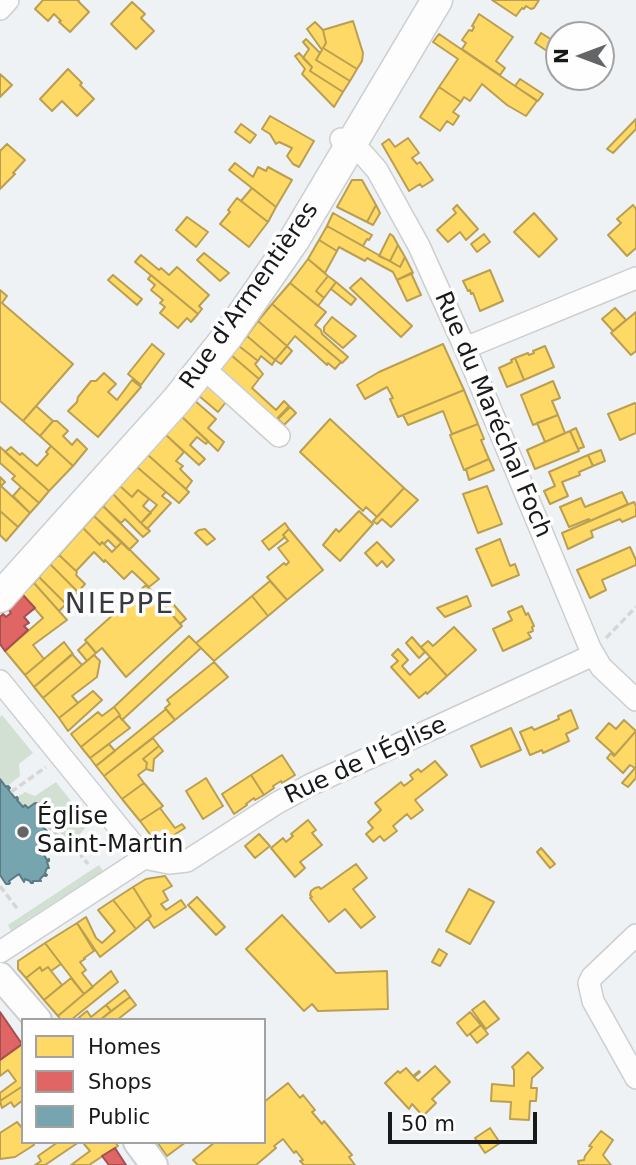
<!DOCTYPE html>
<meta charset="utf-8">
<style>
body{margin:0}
#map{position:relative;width:636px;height:1165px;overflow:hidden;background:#eff2f4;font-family:"DejaVu Sans",sans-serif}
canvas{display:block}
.legend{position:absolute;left:21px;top:1018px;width:245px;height:126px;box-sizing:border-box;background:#fefefe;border:2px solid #a2a2a3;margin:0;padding:9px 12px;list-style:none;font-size:21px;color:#18191b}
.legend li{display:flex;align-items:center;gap:14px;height:35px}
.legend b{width:35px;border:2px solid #a2a2a3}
.north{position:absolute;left:545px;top:21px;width:70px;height:70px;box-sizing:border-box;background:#fefefe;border:2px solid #a2a2a3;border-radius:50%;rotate:270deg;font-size:19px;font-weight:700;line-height:28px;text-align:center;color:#18191b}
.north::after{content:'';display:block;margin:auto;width:24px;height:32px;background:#636567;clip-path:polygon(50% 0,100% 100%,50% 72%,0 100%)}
.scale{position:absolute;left:388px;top:1112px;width:149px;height:32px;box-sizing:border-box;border:4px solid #18191b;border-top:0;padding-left:9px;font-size:21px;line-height:24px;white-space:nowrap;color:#18191b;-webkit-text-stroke:5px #fefefe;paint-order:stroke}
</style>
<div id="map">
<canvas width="636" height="1165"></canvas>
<ul class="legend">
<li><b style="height:19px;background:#ffd966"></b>Homes</li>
<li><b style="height:19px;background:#e06666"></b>Shops</li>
<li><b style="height:19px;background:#76a5af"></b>Public</li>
</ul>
<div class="north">N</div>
<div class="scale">50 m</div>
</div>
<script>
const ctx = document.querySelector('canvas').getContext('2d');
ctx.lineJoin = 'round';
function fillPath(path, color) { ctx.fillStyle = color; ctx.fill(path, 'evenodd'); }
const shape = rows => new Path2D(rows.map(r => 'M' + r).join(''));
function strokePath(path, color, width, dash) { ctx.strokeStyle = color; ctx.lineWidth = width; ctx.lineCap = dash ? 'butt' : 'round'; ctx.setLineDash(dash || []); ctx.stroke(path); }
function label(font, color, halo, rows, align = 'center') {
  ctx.font = font + ' "DejaVu Sans",sans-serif'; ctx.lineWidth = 7; ctx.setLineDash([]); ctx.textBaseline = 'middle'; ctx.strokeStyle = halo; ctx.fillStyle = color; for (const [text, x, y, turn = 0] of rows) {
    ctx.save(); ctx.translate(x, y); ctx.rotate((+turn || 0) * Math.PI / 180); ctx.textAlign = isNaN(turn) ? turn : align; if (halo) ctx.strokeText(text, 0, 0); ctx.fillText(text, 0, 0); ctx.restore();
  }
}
fillPath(shape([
 [2,715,33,753,19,764,20,776,6,787,0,779,0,717],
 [56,782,89,824,72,843,48,823,50,821,50,817,40,804,35,803,28,808,25,805,23,807,17,800,18,799,17,797,25,792,35,796],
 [99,865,103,871,22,923,21,930,13,935,8,925]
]), '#d1e0d2');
const homes = shape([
 [43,0,79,0,78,1,89,12,70,32,59,22,61,21,54,14,48,21,35,9,43,0],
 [492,0,539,0,534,8,531,9,526,6,524,9,522,8,516,16,492,0],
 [132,2,145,14,141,18,154,31,136,49,111,24,132,2],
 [479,14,513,37,496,61,505,68,500,75,462,49,466,43,462,40,469,30,472,31,474,27,472,26,479,14],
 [353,21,363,53,362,61,357,69,323,48,326,43,323,30,353,21],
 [315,22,323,30,326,43,323,48,357,69,350,81,316,60,322,50,307,29,315,22],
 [541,33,557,43,550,53,535,43,541,33],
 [439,34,537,101,526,116,507,105,482,84,470,101,464,97,461,102,439,87,458,59,433,42,439,34],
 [306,39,320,53,316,60,350,81,343,92,310,71,312,67,303,58,309,49,303,42,306,39],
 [299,53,312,67,310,71,343,92,334,107,302,74,305,69,295,56,299,53],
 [68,69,82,83,80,85,94,99,77,116,62,101,52,111,40,99,68,69],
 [0,74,12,85,0,97,0,74],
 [520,79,543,94,538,101,515,86,520,79],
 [439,87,461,102,453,112,459,116,453,125,447,121,440,131,420,117,439,87],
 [270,116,314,141,299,167,293,164,287,156,292,148,279,142,276,144,270,134,262,129,270,116],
 [636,119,636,129,613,153,607,149,636,119],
 [241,124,256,135,250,143,235,132,241,124],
 [408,138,419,153,412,158,417,164,420,162,433,180,422,187,420,184,409,191,382,144,389,139,395,147,408,138],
 [7,144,25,160,13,173,15,174,0,189,0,151,7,144],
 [235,163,253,177,258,167,266,171,268,167,292,180,276,207,229,170,235,163],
 [352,180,362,180,376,205,367,222,337,207,352,180],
 [252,188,276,207,268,222,241,201,252,188],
 [237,198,268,222,249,247,220,224,230,212,228,210,237,198],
 [376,205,380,213,373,225,367,222,376,205],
 [457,205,478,229,466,240,460,232,448,242,437,230,456,213,453,209,457,205],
 [633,205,636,209,636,248,627,256,608,235,621,223,617,219,633,205],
 [333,213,372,235,369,240,367,239,363,246,327,226,333,213],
 [534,213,557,239,539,257,514,232,534,213],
 [187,217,208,232,196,247,176,230,187,217],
 [327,226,400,267,405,257,413,273,397,280,393,272,367,258,365,261,339,247,337,251,319,240,327,226],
 [390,234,393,236,398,245,390,261,379,256,390,234],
 [484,234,490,242,477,252,471,244,484,234],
 [319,240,337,251,325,273,308,259,319,240],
 [398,245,405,257,400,267,390,261,398,245],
 [204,253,229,273,220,281,197,260,204,253],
 [141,255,159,270,161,268,169,275,177,267,209,295,199,306,202,309,198,314,135,262,141,255],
 [308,259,328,276,316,291,324,298,318,306,290,283,308,259],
 [490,270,503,301,480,311,473,293,471,294,470,290,468,291,463,281,490,270],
 [411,273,421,295,407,301,397,280,411,273],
 [113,275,142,299,137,305,108,280,113,275],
 [151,275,198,314,191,322,187,318,178,328,160,313,165,307,160,303,163,300,151,290,155,285,148,279,151,275],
 [328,276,336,282,324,298,316,291,328,276],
 [361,278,412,326,401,337,350,288,361,278],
 [336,282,356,299,351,305,331,289,336,282],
 [290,283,326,312,315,325,321,330,322,334,348,357,342,363,272,304,290,283],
 [0,290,7,296,2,303,73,364,23,421,0,401,0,290],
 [272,304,341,362,335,369,328,363,327,365,295,336,287,346,258,321,272,304],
 [615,308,626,320,613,331,602,319,615,308],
 [636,312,636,351,631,355,611,333,636,312],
 [332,317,356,336,343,348,324,332,324,327,332,317],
 [258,321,287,346,275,360,247,336,258,321],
 [247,336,275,360,272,365,261,356,258,361,239,346,247,336],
 [152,344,164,354,141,385,128,374,152,344],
 [443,344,464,390,398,417,390,399,393,398,387,387,365,399,357,385,379,372,443,344],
 [239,346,258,361,255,364,263,374,259,379,231,355,239,346],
 [287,346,292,351,281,364,275,360,287,346],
 [545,346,554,367,524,380,515,358,528,353,529,355,534,353,533,351,545,346],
 [231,355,259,379,252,388,276,410,284,401,289,406,274,422,217,372,231,355],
 [515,358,524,380,507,387,499,368,512,362,511,360,515,358],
 [104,373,116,384,108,392,117,400,132,380,141,387,98,437,68,411,77,402,78,397,91,381,96,381,104,373],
 [211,380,230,397,218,412,198,395,211,380],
 [553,381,560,398,552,401,558,415,533,425,521,395,553,381],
 [464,390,478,424,452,434,443,411,408,425,403,415,464,390],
 [194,400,216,419,208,428,224,442,218,451,181,416,194,400],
 [635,403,636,405,636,433,620,440,608,414,635,403],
 [36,406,53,421,40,436,23,421,36,406],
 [290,407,296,413,284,425,278,419,290,407],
 [558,415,565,433,545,442,537,423,558,415],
 [181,416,208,441,206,444,197,437,190,445,205,459,199,465,165,434,181,416],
 [330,419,404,488,377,517,366,507,363,511,300,452,330,419],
 [53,421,57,421,68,431,63,436,72,445,77,439,87,449,73,466,40,436,53,421],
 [478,424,484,439,481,440,489,459,464,470,450,435,478,424],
 [576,428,584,447,578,449,570,431,576,428],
 [570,431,579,451,535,469,527,450,570,431],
 [165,434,184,452,176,461,183,466,180,469,192,481,186,489,148,455,165,434],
 [51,446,73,466,49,491,5,452,11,447,20,455,22,453,37,466,48,454,46,452,51,446],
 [0,447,49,491,39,503,12,479,15,476,0,463,0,447],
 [601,450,605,461,593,466,588,455,601,450],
 [148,455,189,492,179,503,137,467,148,455],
 [588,455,593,466,579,472,580,475,562,482,568,496,550,504,544,491,555,486,549,472,588,455],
 [489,459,494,470,469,480,466,469,489,459],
 [137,467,166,492,162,496,171,503,147,529,141,523,157,505,138,490,132,497,120,486,137,467],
 [0,477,5,482,1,486,30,513,18,527,0,511,0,477],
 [120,486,132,497,138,490,149,499,143,506,151,513,141,523,113,494,120,486],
 [487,486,502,524,478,533,463,494,487,486],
 [21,487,39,503,30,513,13,496,21,487],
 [404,488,418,500,391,527,382,519,377,524,373,521,404,488],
 [622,492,628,504,590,521,589,519,569,527,560,507,581,498,585,507,622,492],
 [113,494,141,523,150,531,143,537,125,519,121,523,103,506,113,494],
 [634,502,636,506,636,516,622,522,620,519,591,531,593,537,568,549,562,533,634,502],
 [103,506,138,541,129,550,94,516,103,506],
 [0,511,18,527,6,541,0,535,0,511],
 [359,511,373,524,340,561,323,545,336,529,339,532,359,511],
 [94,516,122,542,116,548,108,540,104,544,102,542,100,545,83,528,94,516],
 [285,523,289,529,283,535,285,537,269,550,262,541,285,523],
 [83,528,100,545,102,542,112,552,122,542,159,579,149,587,132,571,124,579,105,560,104,562,94,552,76,571,59,555,83,528],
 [205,529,215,539,207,545,195,533,199,530,205,529],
 [289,529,323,570,287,600,267,577,284,563,286,565,289,562,278,548,288,541,283,535,289,529],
 [500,539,510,566,515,564,519,575,492,586,476,549,500,539],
 [377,542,394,560,387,567,382,561,377,566,365,553,377,542],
 [630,547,636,560,636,565,602,580,606,590,590,598,577,570,630,547],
 [59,555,77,572,76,575,85,584,78,592,50,564,59,555],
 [50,564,78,592,66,604,39,577,50,564],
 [39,577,66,604,59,611,34,583,39,577],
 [270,581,287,600,268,616,252,596,270,581],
 [34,583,67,620,33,645,44,659,25,675,5,651,43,618,22,594,34,583],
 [146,585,182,626,126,677,102,648,96,653,85,640,146,585],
 [162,591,186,619,180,624,156,596,162,591],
 [252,596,268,616,214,661,196,643,252,596],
 [467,596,471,606,445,617,437,608,467,596],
 [522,606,526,615,528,613,534,626,532,627,533,631,528,633,531,638,503,651,493,629,512,620,508,612,522,606],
 [454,627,476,650,447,676,421,647,428,641,433,646,454,627],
 [189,636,201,648,122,720,119,716,120,715,114,707,189,636],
 [412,637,425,652,419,658,406,643,412,637],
 [64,642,73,654,34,687,25,675,64,642],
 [87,642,96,653,87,661,78,650,87,642],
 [398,649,408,660,402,666,410,675,430,657,447,676,427,694,426,692,419,698,391,667,398,661,392,655,398,649],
 [72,654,82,665,43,698,34,687,72,654],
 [94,655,100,661,97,677,72,696,78,703,59,718,43,698,94,655],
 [214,662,228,677,175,720,165,708,170,704,167,700,214,662],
 [93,691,102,700,68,731,59,718,93,691],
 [114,707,120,715,81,747,71,734,98,712,102,716,114,707],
 [166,709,175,720,104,776,96,766,166,709],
 [571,710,578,728,566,734,569,741,543,753,542,750,530,755,520,732,532,727,534,730,559,719,558,716,571,710],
 [119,716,130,728,90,758,81,747,119,716],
 [624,720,636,731,615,755,596,738,609,723,616,729,624,720],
 [511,728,521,750,481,767,471,746,511,728],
 [636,731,636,778,628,787,622,783,635,768,630,765,623,773,607,758,611,753,614,756,636,731],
 [153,738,159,746,143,759,147,763,146,769,138,775,144,783,122,799,104,776,153,738],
 [109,744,115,751,96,766,90,758,109,744],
 [159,746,163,751,154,759,153,771,146,769,147,763,143,759,159,746],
 [282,755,295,775,282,783,281,781,273,786,274,788,264,795,251,775,282,755],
 [435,761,447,775,415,800,423,810,411,819,407,814,393,826,397,831,384,841,380,836,373,842,366,834,373,828,368,822,381,810,375,803,401,782,404,786,413,779,410,775,418,769,421,772,435,761],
 [251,775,264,795,255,800,254,798,246,804,247,805,234,814,222,794,251,775],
 [206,778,223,806,203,819,186,791,206,778],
 [144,783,163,806,140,821,122,799,144,783],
 [160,808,175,828,182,824,185,828,158,845,140,821,160,808],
 [308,820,316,830,312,833,322,845,300,862,305,868,295,877,271,848,283,838,286,842,293,836,291,834,308,820],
 [259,834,270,846,255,858,245,846,259,834],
 [541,848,555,864,550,868,537,852,541,848],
 [356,864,367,878,353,889,375,917,361,928,345,909,329,922,310,898,312,897,310,895,311,891,315,888,319,887,321,889,356,864],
 [165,876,172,886,163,891,168,900,161,904,166,910,181,900,186,907,154,928,148,919,151,916,133,887,146,879,165,876],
 [133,887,151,916,136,929,113,900,133,887],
 [469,889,494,902,470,944,446,931,469,889],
 [197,897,225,927,216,935,188,905,197,897],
 [113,900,136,929,100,957,77,923,86,917,96,938,102,943,115,931,98,910,113,900],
 [282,915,336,973,387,971,388,1009,318,1011,312,1004,304,1011,246,949,282,915],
 [77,923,94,951,84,958,85,959,80,962,86,970,82,973,93,987,84,994,45,943,77,923],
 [45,943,61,964,51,971,48,967,42,971,40,967,26,978,18,969,18,961,45,943],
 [439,949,447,954,440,966,432,962,439,949],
 [40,967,42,971,48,967,62,985,44,1000,26,978,40,967],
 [111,971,118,982,71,1020,61,1020,58,1016,111,971],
 [71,978,84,994,58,1016,44,1000,71,978],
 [125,990,130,997,111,1011,106,1005,125,990],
 [130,997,136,1005,117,1020,100,1020,130,997],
 [484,1001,499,1019,486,1029,472,1010,484,1001],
 [106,1005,111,1011,100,1020,76,1020,87,1011,91,1017,106,1005],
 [470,1012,481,1025,467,1036,457,1023,470,1012],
 [481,1025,488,1034,477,1043,470,1034,481,1025],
 [23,1044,23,1086,0,1101,0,1093,16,1081,8,1070,0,1076,0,1060,23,1044],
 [528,1052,543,1068,532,1078,531,1088,537,1088,536,1101,530,1101,529,1120,510,1119,511,1102,491,1101,492,1084,514,1086,514,1070,512,1067,528,1052],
 [435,1066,450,1082,432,1099,436,1103,423,1116,412,1104,409,1109,385,1083,398,1071,400,1073,406,1068,413,1076,419,1071,420,1072,414,1077,418,1081,435,1066],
 [288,1083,300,1098,303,1095,315,1110,312,1112,322,1124,324,1121,352,1155,349,1157,355,1165,304,1165,300,1161,303,1160,296,1151,294,1153,283,1139,274,1146,276,1148,256,1165,198,1165,193,1160,215,1142,264,1142,264,1102,288,1083],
 [23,1086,23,1100,14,1107,11,1102,2,1108,0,1101,23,1086],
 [17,1122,23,1129,23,1142,32,1142,34,1145,15,1157,0,1159,0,1133,17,1122],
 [490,1128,500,1143,485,1153,475,1138,490,1128],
 [601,1131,613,1140,603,1155,611,1165,579,1165,578,1161,584,1160,585,1156,592,1147,589,1146,601,1131],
 [58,1142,79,1142,45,1165,35,1165,41,1161,38,1156,58,1142],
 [86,1142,115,1142,118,1146,89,1165,71,1165,90,1151,84,1144,86,1142],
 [157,1142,186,1142,167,1156,157,1142]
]);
fillPath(homes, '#ffd966');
strokePath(homes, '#ba9f50', 2);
const shops = shape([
 [22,594,35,608,24,617,29,623,24,626,28,630,5,651,0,644,0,617,3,614,6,617,11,613,8,609,22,594],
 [0,1012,22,1044,0,1060,0,1012],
 [115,1148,126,1165,109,1165,102,1156,115,1148]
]);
fillPath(shops, '#e06666');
strokePath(shops, '#a44f50', 2);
const public = shape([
 [0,779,6,787,8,786,10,788,8,789,15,798,17,797,18,799,17,800,23,807,25,805,28,808,35,803,40,804,50,817,50,822,43,827,47,831,45,833,53,844,55,843,57,845,55,846,57,848,55,849,54,847,44,855,47,860,49,859,49,861,47,862,49,868,47,868,45,873,47,875,46,876,44,875,40,879,41,881,33,881,33,883,31,883,30,881,25,879,24,882,19,874,9,881,10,883,9,884,6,884,0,875,0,779]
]);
fillPath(public, '#76a5af');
strokePath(public, '#5a7b83', 2);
const minor = shape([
 [0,9,8,0],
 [341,139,362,153,377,170,419,246,465,348,590,648,601,667,636,700],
 [465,348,636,278],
 [209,373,279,436],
 [0,681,144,858],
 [144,858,169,863,187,861,277,803,310,785,593,655],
 [636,935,592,977,589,983,593,1001,636,1078],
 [0,952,144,858]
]);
const tertiary = shape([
 [0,976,38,1020],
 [137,1142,154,1165]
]);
const secondary = shape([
 [0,597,177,400,227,337,294,240,437,0]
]);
strokePath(minor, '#ccced0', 24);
strokePath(tertiary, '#ccced0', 30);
strokePath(secondary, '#ccced0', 33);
strokePath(shape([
 [606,638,636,607],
 [11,792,46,767],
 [46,825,79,853,88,864],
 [0,886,19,911]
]), '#d5d6d6', 3.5, [7, 3.5]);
strokePath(minor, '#fdfdfd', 21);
strokePath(tertiary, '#fdfdfd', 26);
strokePath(secondary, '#fdfdfd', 30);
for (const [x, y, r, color] of [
 [23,832,7,"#636567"]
]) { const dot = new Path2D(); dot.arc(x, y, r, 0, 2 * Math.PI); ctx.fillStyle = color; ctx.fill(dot); strokePath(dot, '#fefefe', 2.5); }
label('24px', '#18191b', '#fefefe', [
 ["Rue d'Armentières",250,296,-55],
 ["Rue du Maréchal Foch",492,415,67],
 ["Rue de l'Église",366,761,-25]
]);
label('24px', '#18191b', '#fefefe', [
 ["Église",37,818],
 ["Saint-Martin",37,846]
], 'left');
ctx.letterSpacing = '2px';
label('28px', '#373a3e', '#fefefe', [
 ["NIEPPE",120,606]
]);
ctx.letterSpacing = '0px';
</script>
